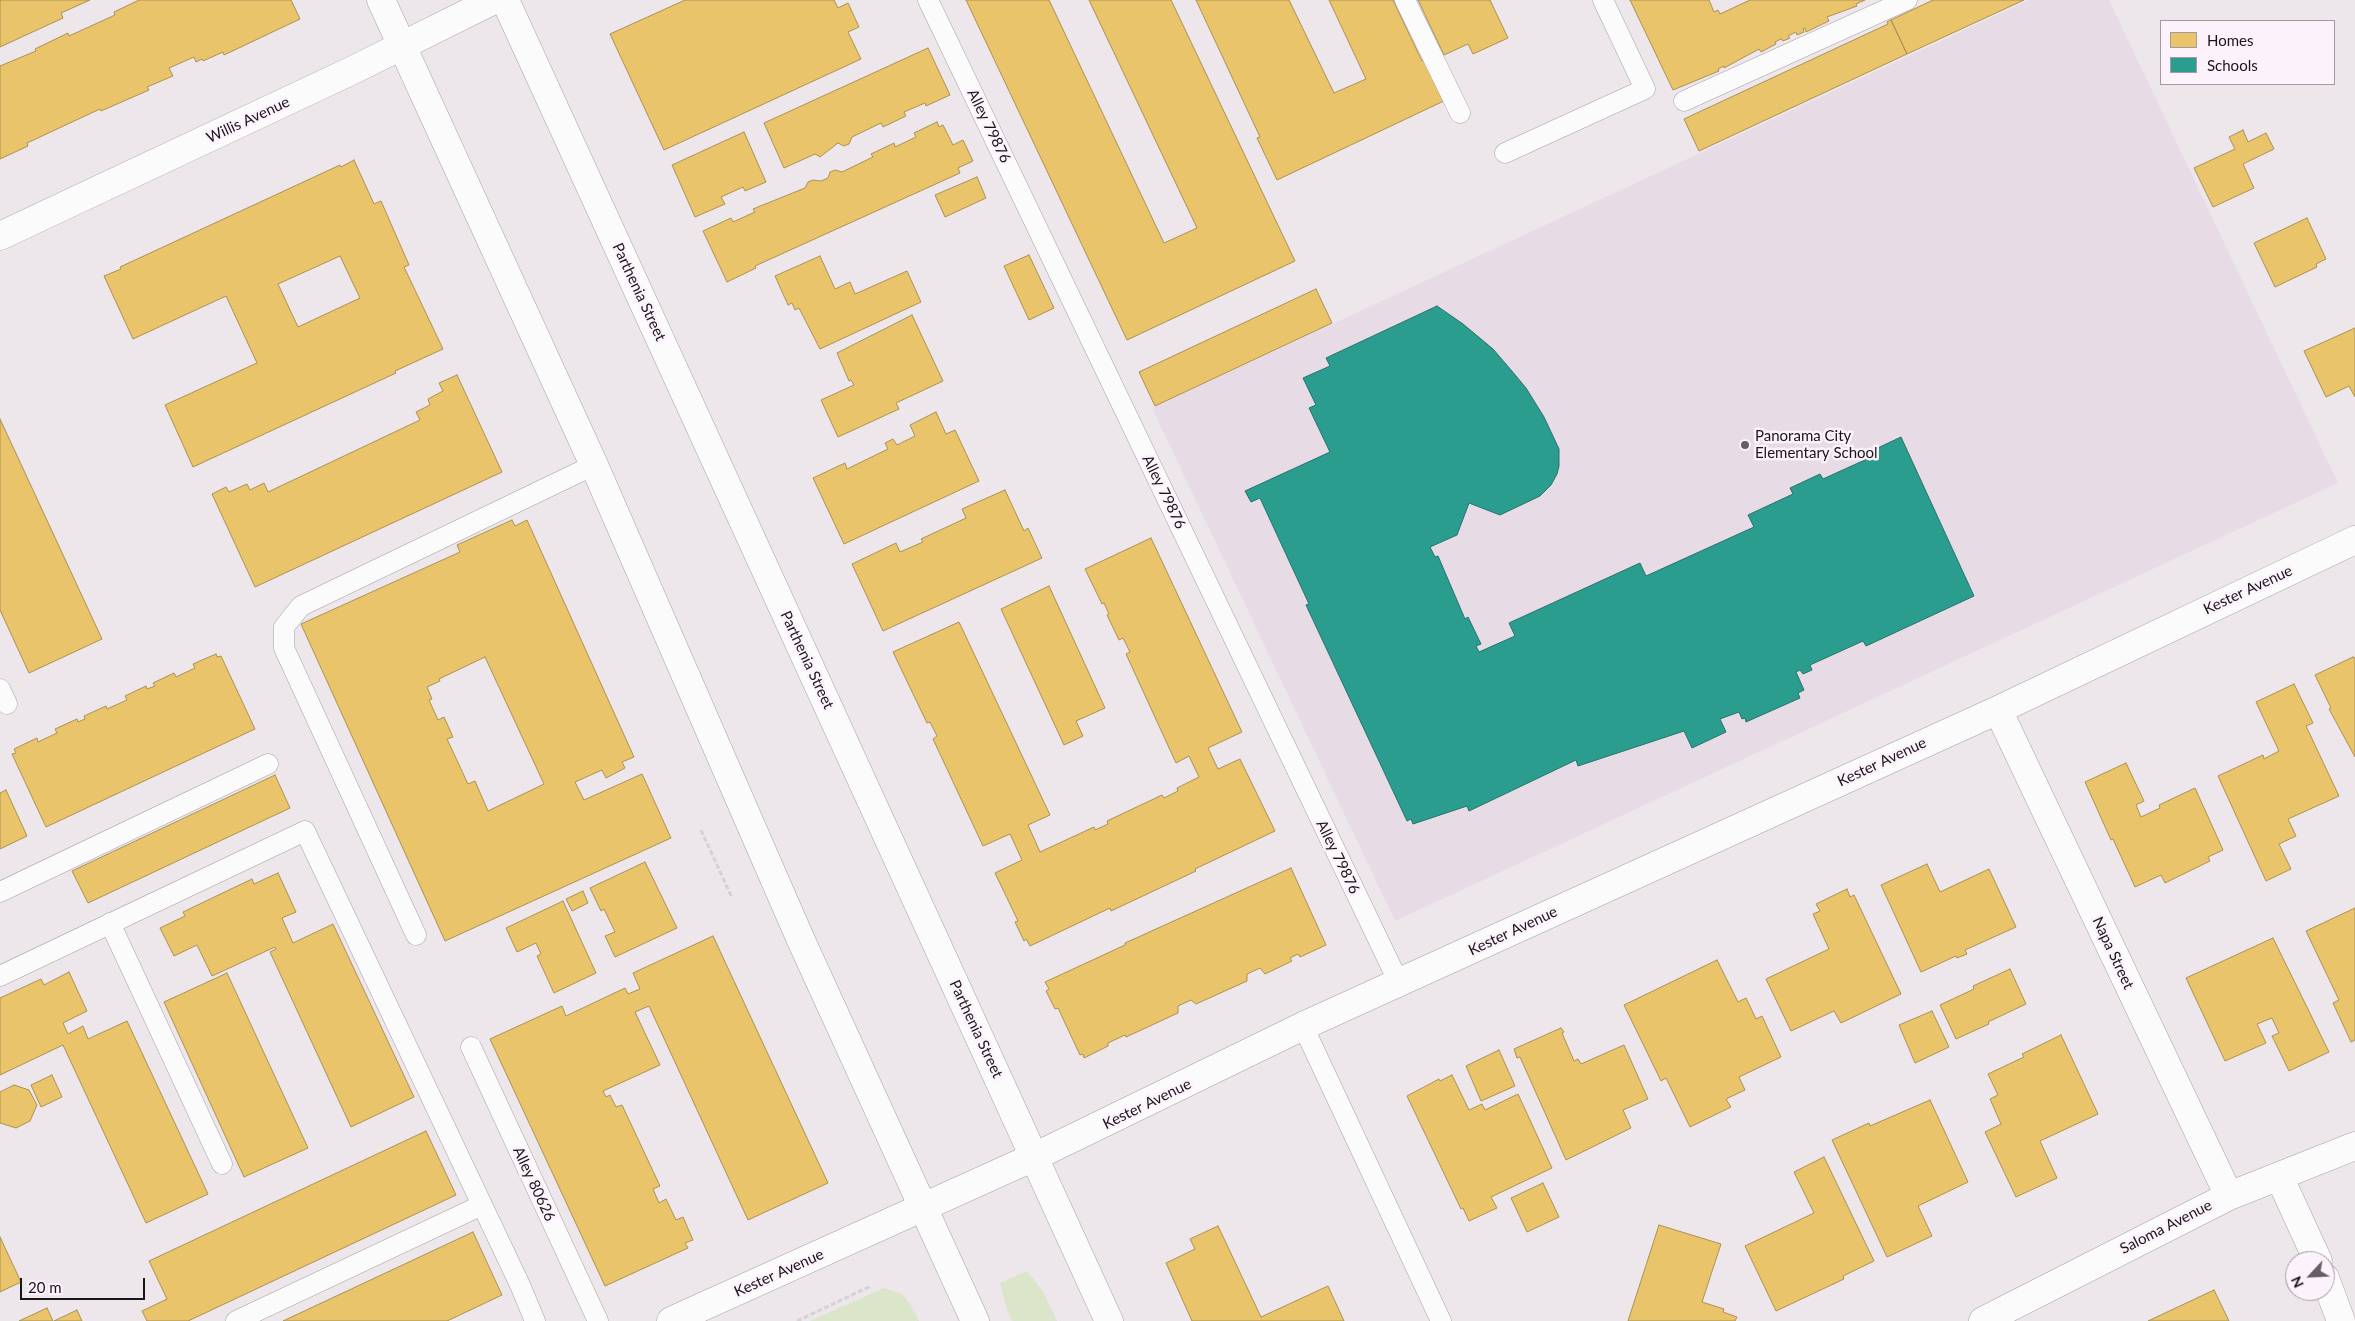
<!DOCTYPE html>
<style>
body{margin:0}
#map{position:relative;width:2355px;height:1321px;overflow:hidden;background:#ede7ec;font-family:Lato,sans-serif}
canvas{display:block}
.legend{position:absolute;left:2160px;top:20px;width:175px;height:65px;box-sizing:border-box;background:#fcf2fb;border:1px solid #a19aa1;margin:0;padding:6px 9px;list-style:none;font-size:15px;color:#191619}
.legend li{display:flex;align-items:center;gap:10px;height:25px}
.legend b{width:25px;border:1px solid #a19aa1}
.north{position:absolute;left:2285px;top:1251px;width:50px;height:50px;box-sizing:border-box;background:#fcf2fb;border:1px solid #a19aa1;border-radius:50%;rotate:245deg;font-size:14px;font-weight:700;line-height:20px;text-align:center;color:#191619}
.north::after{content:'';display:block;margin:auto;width:18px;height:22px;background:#635f63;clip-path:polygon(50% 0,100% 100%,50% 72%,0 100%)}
.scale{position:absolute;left:20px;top:1278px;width:125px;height:22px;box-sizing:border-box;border:2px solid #191619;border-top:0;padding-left:6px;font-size:15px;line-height:18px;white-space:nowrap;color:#191619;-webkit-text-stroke:4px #fcf2fb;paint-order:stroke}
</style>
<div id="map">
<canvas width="2355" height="1321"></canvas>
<ul class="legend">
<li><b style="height:14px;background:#e9c46a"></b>Homes</li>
<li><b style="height:14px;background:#2a9d8f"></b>Schools</li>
</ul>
<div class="north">N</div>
<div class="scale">20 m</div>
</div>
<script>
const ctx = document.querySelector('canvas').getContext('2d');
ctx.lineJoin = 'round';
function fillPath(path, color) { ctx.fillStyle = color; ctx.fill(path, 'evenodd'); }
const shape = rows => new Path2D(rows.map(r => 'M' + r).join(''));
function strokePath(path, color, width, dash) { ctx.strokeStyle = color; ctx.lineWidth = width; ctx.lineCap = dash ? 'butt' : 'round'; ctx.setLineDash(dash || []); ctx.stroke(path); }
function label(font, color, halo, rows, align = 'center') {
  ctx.font = font + ' Lato,sans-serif'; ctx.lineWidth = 5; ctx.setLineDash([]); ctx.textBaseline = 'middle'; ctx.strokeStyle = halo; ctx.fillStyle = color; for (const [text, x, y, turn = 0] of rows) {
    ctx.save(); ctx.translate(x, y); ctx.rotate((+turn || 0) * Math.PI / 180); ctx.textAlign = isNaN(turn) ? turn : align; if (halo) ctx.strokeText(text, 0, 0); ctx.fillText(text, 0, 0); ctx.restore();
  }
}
fillPath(shape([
 [2029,0,2109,0,2338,483,1395,921,1152,408]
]), '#e7dbe6');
fillPath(shape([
 [1027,1271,1044,1293,1057,1321,1012,1321,1006,1307,1000,1283],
 [884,1288,902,1294,911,1305,919,1321,810,1321]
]), '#dae5ca');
const homes = shape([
 [0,0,90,0,61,13,63,18,0,47,0,0],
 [139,0,291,0,300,19,224,55,223,52,203,61,202,59,196,62,194,57,169,68,173,76,147,87,149,90,101,111,100,109,27,143,28,146,0,159,0,66,36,51,35,49,68,33,69,36,115,15,114,12,139,0],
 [685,0,834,0,838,8,848,3,859,27,848,32,861,59,664,150,610,34,685,0],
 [966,0,1049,0,1164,243,1197,228,1089,0,1171,0,1295,261,1127,340,966,0],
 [1196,0,1289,0,1334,93,1366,79,1329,0,1393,0,1422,61,1429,58,1448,99,1277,180,1257,138,1260,137,1196,0],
 [1418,0,1490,0,1508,38,1473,54,1468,44,1444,55,1418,0],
 [1630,0,1709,0,1714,12,1718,10,1720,14,1750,0,1865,0,1856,4,1857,6,1827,17,1829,21,1806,32,1805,28,1803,29,1804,32,1797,35,1796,32,1788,36,1790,38,1783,41,1781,39,1775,42,1776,44,1761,52,1759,49,1724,68,1724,66,1718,69,1719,71,1673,90,1630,0],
 [1933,0,2024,0,1907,54,1891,20,1933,0],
 [1891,20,1907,54,1699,151,1684,119,1888,24,1887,22,1891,20],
 [928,48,950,95,926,106,925,103,904,112,906,116,883,127,881,123,852,137,849,144,844,146,838,143,820,157,815,154,784,168,764,123,928,48],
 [937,122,939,127,943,125,953,145,963,140,973,161,958,168,960,173,755,266,756,268,727,282,703,231,731,218,733,222,755,212,753,209,805,188,808,182,813,180,821,181,828,178,830,172,835,170,842,172,873,157,871,154,894,143,895,147,916,137,914,133,937,122],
 [2243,130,2248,142,2266,133,2274,149,2243,164,2254,188,2213,207,2194,168,2235,149,2229,137,2243,130],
 [744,132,766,182,745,191,743,187,721,197,725,204,695,217,672,165,744,132],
 [354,160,374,204,381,201,409,265,404,267,443,349,395,371,396,373,193,467,165,405,257,363,226,296,133,339,104,276,121,269,120,267,340,165,341,167,354,160],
 [340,256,360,298,298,327,278,284,340,256],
 [977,177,986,198,945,217,935,195,977,177],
 [2307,218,2326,259,2316,264,2317,267,2275,287,2254,243,2307,218],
 [1029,255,1054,308,1029,320,1004,266,1029,255],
 [820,256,835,289,850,282,855,294,907,271,921,302,820,349,799,308,795,310,792,303,788,305,775,276,820,256],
 [1316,289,1332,323,1155,406,1139,372,1316,289],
 [912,315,943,381,896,403,899,409,838,437,821,400,854,385,851,380,849,381,837,353,912,315],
 [2355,328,2355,397,2349,386,2326,397,2304,351,2355,328],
 [457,375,502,472,255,587,212,494,226,487,229,492,247,484,250,490,264,483,268,492,420,420,416,412,430,405,428,399,443,391,439,383,457,375],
 [936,412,946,434,955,430,979,481,844,544,813,478,845,463,847,469,888,449,885,443,893,439,897,445,915,436,910,425,936,412],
 [0,419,102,639,29,673,0,610,0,419],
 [1005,490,1024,531,1028,528,1042,558,883,631,852,564,896,543,900,552,923,542,921,539,966,518,962,509,1005,490],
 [512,520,515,526,527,520,634,757,622,762,625,768,606,778,602,770,575,782,584,800,642,774,671,838,445,941,301,624,460,552,457,545,512,520],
 [485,657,544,784,488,811,475,781,468,784,447,739,453,737,444,717,438,720,429,700,432,699,427,687,440,681,439,679,485,657],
 [1151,538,1242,732,1208,748,1218,769,1240,759,1275,831,1195,869,1196,871,1111,911,1110,908,1030,946,1026,939,1024,941,1015,922,1018,921,995,873,1022,860,1010,834,983,846,933,739,937,736,930,722,927,723,893,652,959,622,1050,815,1028,825,1040,852,1094,827,1095,830,1108,824,1107,821,1162,795,1164,798,1178,791,1177,788,1199,777,1189,756,1176,763,1126,654,1130,652,1123,638,1119,640,1107,615,1109,614,1104,603,1102,604,1085,569,1151,538],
 [1049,586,1105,708,1076,721,1083,736,1064,745,1001,609,1049,586],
 [216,654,217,657,221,656,255,729,46,827,12,754,16,753,14,749,37,738,38,742,57,733,55,729,77,719,78,722,85,719,84,716,106,706,107,709,127,700,125,696,146,686,147,689,155,686,153,683,174,673,176,677,195,668,193,664,216,654],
 [2353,657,2355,658,2355,757,2329,709,2331,708,2315,675,2353,657],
 [2294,684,2313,723,2306,726,2339,796,2288,819,2296,836,2279,844,2291,869,2266,881,2218,776,2263,755,2264,759,2279,751,2256,702,2294,684],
 [2126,763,2144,801,2136,805,2141,817,2160,808,2159,805,2195,788,2223,850,2208,857,2210,861,2165,883,2161,875,2135,887,2113,839,2111,840,2085,782,2126,763],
 [275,775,290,808,88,903,72,871,275,775],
 [6,790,27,836,0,849,0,793,6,790],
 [645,862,677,928,615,957,605,936,615,932,604,909,601,911,590,888,645,862],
 [1927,864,1940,892,1989,869,2016,927,1965,950,1967,954,1957,958,1956,956,1921,972,1881,885,1927,864],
 [1291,868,1326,945,1300,957,1298,954,1290,958,1292,961,1265,974,1260,968,1247,974,1247,981,1196,1004,1191,1000,1178,1006,1178,1013,1126,1037,1125,1035,1108,1043,1108,1046,1084,1058,1083,1054,1080,1055,1058,1008,1055,1009,1046,991,1049,989,1045,982,1125,945,1125,943,1291,868],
 [278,873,296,912,282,918,293,943,333,924,414,1097,351,1127,270,952,276,949,275,947,212,976,197,945,174,956,160,928,185,916,183,912,252,879,254,884,278,873],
 [1847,889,1850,897,1854,895,1901,994,1841,1023,1834,1011,1791,1031,1766,979,1829,949,1813,914,1820,911,1816,904,1847,889],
 [583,891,588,903,572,911,566,899,583,891],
 [563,901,596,973,554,993,537,956,541,954,536,943,517,952,506,928,563,901],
 [2355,908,2355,1040,2351,1042,2333,1003,2339,1000,2306,931,2355,908],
 [713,936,828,1183,748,1220,649,1006,635,1012,660,1065,603,1091,606,1097,610,1095,616,1107,622,1105,660,1186,653,1189,659,1203,666,1199,676,1220,683,1217,693,1240,685,1243,688,1248,605,1286,490,1039,562,1006,566,1016,625,988,628,994,640,989,633,973,713,936],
 [2273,938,2329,1052,2289,1071,2272,1036,2279,1033,2272,1018,2257,1024,2266,1043,2225,1061,2186,978,2273,938],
 [1717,960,1738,1002,1746,998,1756,1019,1762,1016,1781,1057,1739,1077,1745,1090,1726,1099,1731,1107,1690,1127,1666,1078,1661,1081,1624,1005,1717,960],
 [2010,969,2026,1004,1988,1022,1989,1024,1956,1039,1940,1005,1974,989,1973,986,2010,969],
 [69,972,87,1011,63,1023,68,1034,83,1026,88,1039,127,1021,208,1194,146,1223,63,1045,0,1075,0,998,41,979,44,985,69,972],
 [227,973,308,1148,244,1177,164,1002,227,973],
 [1932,1011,1949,1047,1915,1063,1899,1025,1932,1011],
 [1561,1028,1564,1032,1562,1033,1574,1061,1578,1059,1581,1064,1624,1045,1648,1099,1623,1110,1631,1128,1566,1160,1520,1057,1517,1058,1514,1049,1561,1028],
 [2061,1035,2098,1114,2040,1141,2057,1178,2016,1197,1985,1132,2001,1124,1990,1099,1998,1095,1988,1074,2024,1057,2022,1054,2061,1035],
 [1499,1050,1515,1086,1481,1101,1466,1066,1499,1050],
 [52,1075,62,1097,41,1107,31,1085,52,1075],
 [1452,1075,1469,1110,1482,1104,1485,1110,1518,1094,1552,1168,1491,1197,1497,1208,1469,1221,1463,1208,1461,1209,1407,1096,1439,1079,1440,1081,1452,1075],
 [14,1085,29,1090,37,1105,30,1121,16,1128,0,1123,0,1092,14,1085],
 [1930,1100,1968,1182,1918,1206,1932,1236,1887,1257,1832,1140,1869,1123,1870,1126,1930,1100],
 [426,1131,456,1195,188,1321,147,1321,142,1311,167,1299,149,1261,426,1131],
 [1824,1157,1874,1261,1843,1276,1844,1279,1776,1311,1745,1246,1814,1213,1794,1172,1824,1157],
 [1543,1183,1559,1217,1527,1232,1511,1198,1543,1183],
 [1659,1225,1721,1244,1702,1302,1724,1309,1723,1312,1737,1317,1735,1321,1628,1321,1659,1225],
 [1218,1226,1261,1317,1328,1286,1344,1321,1192,1321,1166,1263,1195,1249,1190,1239,1218,1226],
 [473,1232,502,1295,447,1321,283,1321,473,1232],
 [0,1237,21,1282,0,1292,0,1237],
 [2214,1290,2229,1321,2148,1321,2214,1290],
 [47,1308,53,1321,19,1321,47,1308],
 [77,1310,82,1321,54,1321,77,1310]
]);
fillPath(homes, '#e9c46a');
strokePath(homes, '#ab9052', 1);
const schools = shape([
 [1437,306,1463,324,1493,349,1511,370,1526,388,1544,417,1559,449,1559,466,1557,474,1551,485,1540,496,1500,515,1469,503,1457,535,1430,547,1435,557,1438,556,1465,619,1468,617,1481,644,1476,646,1479,652,1515,636,1509,623,1640,563,1646,576,1754,527,1748,515,1793,494,1790,488,1820,474,1823,479,1867,459,1865,454,1901,437,1974,596,1866,646,1863,641,1810,665,1812,670,1803,674,1800,670,1796,672,1804,690,1798,693,1800,698,1746,722,1745,718,1742,719,1739,712,1720,719,1726,732,1692,748,1684,731,1578,766,1576,760,1469,811,1467,806,1413,824,1411,819,1407,821,1306,605,1309,604,1260,498,1251,502,1245,491,1330,452,1309,408,1316,405,1303,378,1330,366,1326,358,1437,306]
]);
fillPath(schools, '#2a9d8f');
strokePath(schools, '#25746c', 1);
const service = shape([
 [928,0,1399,983],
 [1405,0,1460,113],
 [1684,101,1907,0],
 [1505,153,1645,89,1603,0],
 [0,689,7,704],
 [0,892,268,764],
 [110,923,222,1164],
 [416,935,284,648,284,627,301,606,594,465],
 [0,976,305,831,520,1285,535,1321],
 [1303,1026,1441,1321],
 [471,1047,598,1321],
 [236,1321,482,1205]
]);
const minor = shape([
 [0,236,351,71,494,0],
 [1998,710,2229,1196],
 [2279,1176,2318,1261],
 [2325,1278,2341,1321],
 [671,1321,1034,1157,1303,1026,1998,710,2355,540],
 [1983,1321,2229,1196,2355,1146]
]);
const secondary = shape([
 [381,0,594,465,800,938,975,1321],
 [505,0,1109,1321]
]);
strokePath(service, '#a5a1a4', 21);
strokePath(minor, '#a5a1a4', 29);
strokePath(secondary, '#a5a1a4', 29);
strokePath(shape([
 [701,830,732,898],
 [797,1321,871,1286]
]), '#d4d2d3', 3, [5, 2.5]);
strokePath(service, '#fcfbfc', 20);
strokePath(minor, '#fcfbfc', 28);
strokePath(secondary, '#fcfbfc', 28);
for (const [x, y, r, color] of [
 [1745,445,5,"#635f63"]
]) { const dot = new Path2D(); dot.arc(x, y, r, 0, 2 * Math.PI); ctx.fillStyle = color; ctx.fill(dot); strokePath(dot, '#fcf2fb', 2); }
label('15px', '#191619', '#fcf2fb', [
 ["Willis Avenue",248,120,-25],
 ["Alley 79876",989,126,64],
 ["Parthenia Street",639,292,65],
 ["Alley 79876",1164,492,64],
 ["Kester Avenue",2248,590,-25],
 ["Parthenia Street",807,660,65],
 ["Kester Avenue",1882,762,-25],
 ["Alley 79876",1338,857,64],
 ["Kester Avenue",1513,931,-25],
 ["Napa Street",2113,953,65],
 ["Parthenia Street",976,1029,65],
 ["Kester Avenue",1147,1104,-26],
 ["Alley 80626",534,1184,65],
 ["Saloma Avenue",2166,1227,-27],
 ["Kester Avenue",779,1273,-24]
]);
label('15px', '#191619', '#fcf2fb', [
 ["Panorama City",1755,436],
 ["Elementary School",1755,453]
], 'left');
</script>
